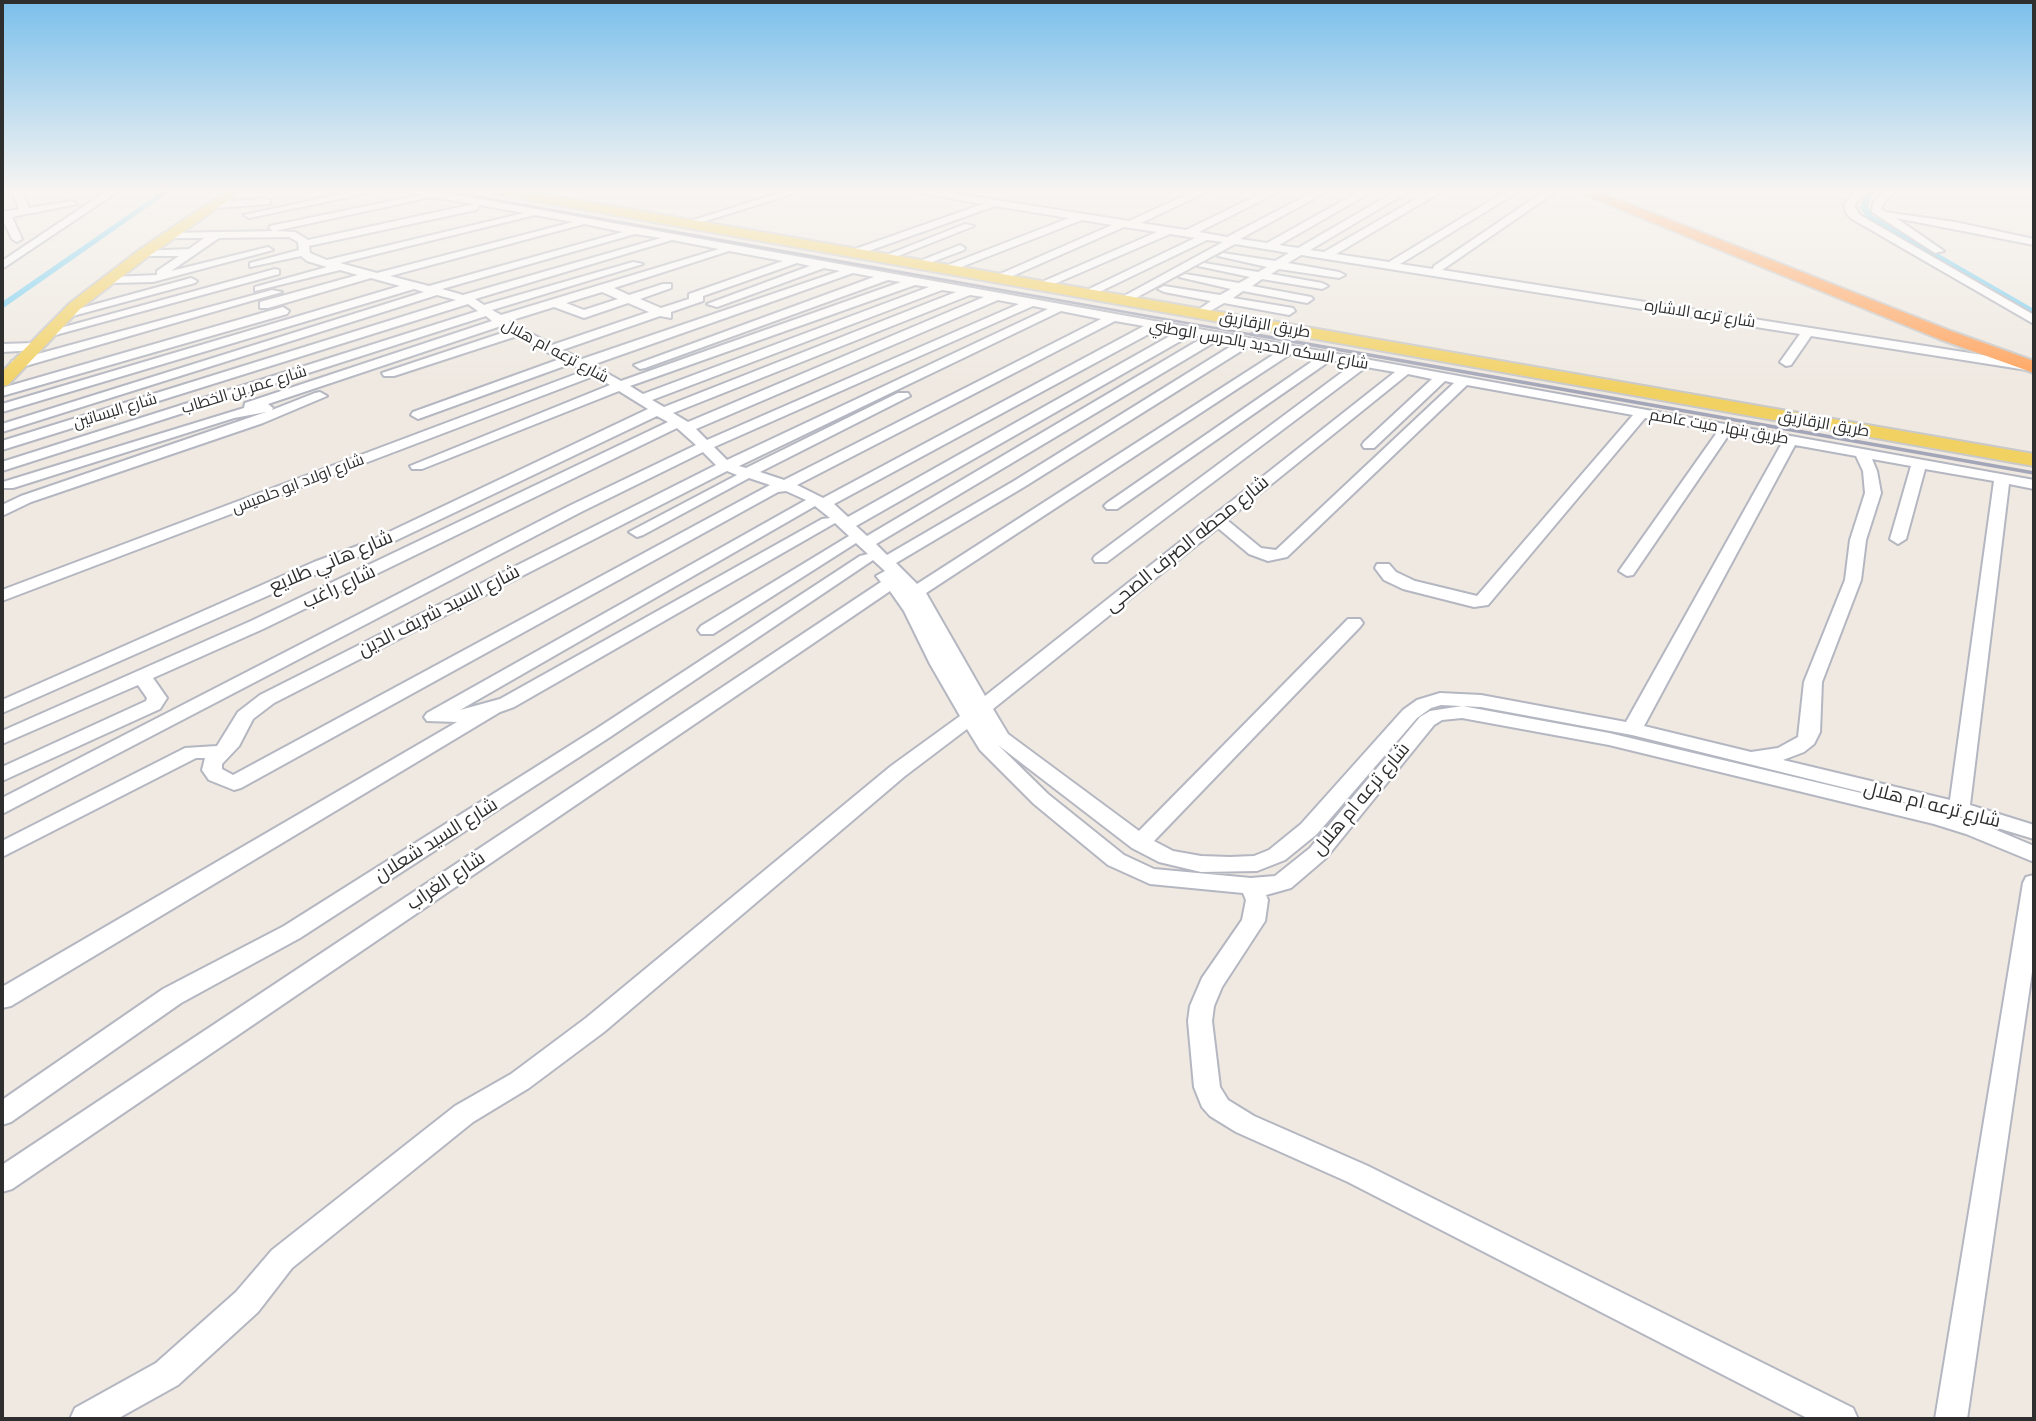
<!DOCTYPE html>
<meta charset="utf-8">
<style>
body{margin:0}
#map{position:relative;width:2036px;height:1421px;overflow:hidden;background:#efe9e1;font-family:Cabin,sans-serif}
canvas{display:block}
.frame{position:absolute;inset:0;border:4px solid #2e2e2e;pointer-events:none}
</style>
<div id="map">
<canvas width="2036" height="1421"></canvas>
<div class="frame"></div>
</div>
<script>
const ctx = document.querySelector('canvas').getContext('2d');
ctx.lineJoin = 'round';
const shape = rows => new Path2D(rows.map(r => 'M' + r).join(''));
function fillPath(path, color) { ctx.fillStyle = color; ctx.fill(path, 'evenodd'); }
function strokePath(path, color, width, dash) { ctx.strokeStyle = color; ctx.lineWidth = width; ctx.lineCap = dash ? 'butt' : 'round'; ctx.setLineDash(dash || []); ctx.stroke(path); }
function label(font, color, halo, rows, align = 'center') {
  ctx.font = font + ' Cabin,Cairo,sans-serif'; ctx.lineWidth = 5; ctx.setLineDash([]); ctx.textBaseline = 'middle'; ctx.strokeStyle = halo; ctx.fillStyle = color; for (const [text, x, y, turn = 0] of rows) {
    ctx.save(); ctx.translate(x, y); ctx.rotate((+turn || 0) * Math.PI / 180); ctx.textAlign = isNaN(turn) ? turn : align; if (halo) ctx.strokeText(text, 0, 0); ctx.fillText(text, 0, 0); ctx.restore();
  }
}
fillPath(shape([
 [164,190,172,190,2,309,2,302,164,190],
 [1870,190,1878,190,1872,195,1868,207,1873,216,2034,309,2034,315,1867,219,1860,207,1865,194,1870,190]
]), '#75cff0');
const minor = shape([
 [12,190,22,190,29,208,72,201,77,204,12,217,22,239,17,242,12,239,2,218,2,212,19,209,12,190],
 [108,190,120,190,2,269,2,261,108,190],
 [360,190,382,190,249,218,244,215,360,190],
 [406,190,430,190,2034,480,2034,489,2009,484,1970,805,2034,825,2034,839,1955,815,1632,735,1481,707,1441,705,1431,708,1417,718,1317,834,1285,860,1257,871,1201,872,1159,862,1132,848,998,745,1048,794,1124,855,1154,869,1251,878,1275,876,1310,848,1420,717,1430,711,1462,706,1609,733,1937,811,1982,824,2034,846,2034,862,1966,834,1934,824,1609,745,1462,718,1442,720,1434,725,1326,858,1291,888,1266,895,1268,900,1265,921,1222,987,1214,1006,1212,1021,1220,1087,1228,1100,1254,1116,1368,1166,1853,1408,1858,1419,1809,1419,1348,1182,1236,1132,1210,1116,1202,1107,1194,1087,1188,1021,1190,1006,1202,978,1242,920,1246,900,1243,893,1150,884,1108,865,1034,804,980,750,967,729,905,776,604,1032,529,1088,473,1122,292,1268,258,1312,178,1385,117,1419,70,1419,75,1408,156,1363,236,1292,272,1250,455,1106,511,1074,586,1018,891,766,960,716,930,664,904,611,890,591,12,1189,2,1192,2,1165,881,582,876,576,885,571,873,560,610,737,300,938,181,1003,11,1122,2,1125,2,1100,163,989,284,926,596,729,860,556,868,554,856,543,713,634,701,634,698,630,701,626,849,536,835,523,514,707,500,712,11,1006,2,1008,2,987,457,722,427,721,424,717,427,713,806,500,786,491,778,492,241,788,234,790,209,780,202,770,205,758,196,758,2,857,2,841,185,748,217,746,238,712,260,695,716,465,703,452,581,512,2,814,2,798,569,506,696,445,677,428,263,629,153,678,167,698,160,709,2,781,2,767,146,701,147,698,138,685,2,744,2,731,251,621,668,422,657,416,380,548,326,570,2,713,2,700,314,562,368,542,648,409,619,391,422,469,412,469,410,466,610,385,594,376,2,601,2,590,584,371,570,364,418,419,411,415,413,412,560,359,517,336,394,376,384,376,382,373,508,331,501,326,268,404,273,408,272,410,315,393,320,392,327,396,263,423,31,502,2,516,2,505,21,496,266,412,234,418,13,488,3,488,3,482,244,408,245,403,492,321,486,316,2,471,2,462,478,311,468,304,2,450,2,441,456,300,437,295,2,432,2,424,424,292,414,289,2,412,2,404,400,286,371,278,268,308,260,308,260,302,358,275,340,270,255,291,255,287,327,267,307,261,301,256,250,267,250,263,299,250,298,242,289,237,219,238,171,271,268,247,273,250,153,282,111,283,105,280,111,277,157,275,157,271,179,256,144,256,140,255,140,251,189,249,204,238,170,238,166,237,166,233,273,231,269,228,270,226,420,195,406,190],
 [431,197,474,204,308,240,295,232,275,231,431,197],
 [480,205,524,213,327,260,310,253,309,246,476,210,480,205],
 [535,215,573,222,377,273,340,263,535,215],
 [584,224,623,232,429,286,390,276,584,224],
 [635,234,661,238,463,295,442,289,635,234],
 [672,240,719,249,501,315,492,310,643,264,633,262,484,305,475,299,672,240],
 [729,251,783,261,689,294,689,299,661,308,640,299,671,288,671,284,663,284,629,295,614,288,729,251],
 [797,263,810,266,707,304,717,307,824,268,840,271,582,359,562,350,660,316,671,318,671,312,703,301,703,296,797,263],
 [853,273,874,277,634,365,640,369,645,368,888,280,901,282,621,381,592,365,853,273],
 [915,285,929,287,643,394,630,386,915,285],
 [942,290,956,292,664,407,652,400,942,290],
 [602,292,618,299,584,310,566,303,602,292],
 [970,295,984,297,688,422,673,413,970,295],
 [998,300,1019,304,707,440,696,429,998,300],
 [628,303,649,312,552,345,509,321,554,307,584,318,628,303],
 [1033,306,1048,309,727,460,714,447,1033,306],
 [1061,311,1101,319,784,480,760,472,910,396,908,393,898,393,746,468,739,466,1061,311],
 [1115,321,1144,326,823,498,797,485,1115,321],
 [1158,329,1177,332,848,517,834,504,1158,329],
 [1191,335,1204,337,867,536,856,526,1191,335],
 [1218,340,1236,343,1014,481,887,555,876,544,1218,340],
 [1249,346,1279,351,917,584,896,563,1024,487,1249,346],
 [1292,353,1317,358,1107,503,1104,506,1107,509,1117,509,1331,360,1353,364,1095,556,1093,559,1095,562,1107,562,1366,367,1395,372,985,696,926,593,1292,353],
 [1408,374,1432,379,1364,442,1362,445,1364,448,1374,448,1445,381,1454,383,1276,550,1261,548,1227,520,1408,374],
 [1467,385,1633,415,1477,596,1415,581,1396,572,1389,564,1377,564,1375,568,1384,580,1403,589,1474,607,1488,605,1645,418,1718,431,1619,571,1627,576,1633,575,1730,433,1782,443,1626,722,1481,695,1440,693,1417,700,1403,710,1301,824,1269,850,1254,856,1230,857,1201,856,1173,851,1154,841,1360,627,1363,623,1360,619,1348,619,1139,831,1008,734,993,709,1218,528,1249,554,1268,561,1287,557,1467,385],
 [1795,445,1856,456,1863,471,1865,493,1850,540,1845,580,1804,682,1798,737,1778,748,1751,752,1644,726,1795,445],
 [1872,459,1911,466,1890,539,1898,544,1906,539,1925,469,1994,481,1950,800,1783,760,1804,752,1814,744,1820,732,1822,682,1861,580,1866,540,1881,493,1877,471,1872,459],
 [727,471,737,475,629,532,637,537,643,535,749,478,770,485,233,775,222,769,222,764,239,746,253,719,274,703,727,471],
 [815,506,830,518,822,519,500,699,460,710,815,506],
 [788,190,805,190,696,224,687,222,788,190],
 [906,190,932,190,1129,221,1197,190,1211,190,1141,223,1186,230,1268,190,1282,190,1199,232,1227,237,1317,190,1330,190,1240,239,1267,243,1362,190,1375,190,1279,245,1298,248,1398,190,1411,190,1310,250,1324,252,1431,190,1444,190,1336,254,1389,262,1508,190,1521,190,1400,264,1433,269,1434,266,1546,190,1558,190,1442,270,2027,362,2033,366,2027,370,1811,336,1791,365,1786,366,1780,362,1800,334,1301,255,1288,263,1339,272,1345,275,1339,278,1279,269,1271,274,1322,283,1328,286,1322,289,1262,279,1252,286,1311,297,1313,299,1307,303,1243,291,1233,298,1293,308,1295,311,1289,315,1224,303,1203,315,1197,311,1211,301,1164,292,1158,289,1164,286,1220,295,1231,289,1179,277,1185,274,1239,283,1250,277,1198,266,1204,263,1258,272,1267,267,1218,256,1223,253,1275,261,1289,253,1235,244,1132,300,1124,300,1124,296,1223,242,1207,240,1097,293,1089,293,1089,289,1195,238,1170,234,1052,285,1044,285,1044,281,1157,232,1124,227,1008,278,1000,278,1000,274,1112,225,1082,220,956,269,948,269,948,265,1069,218,995,206,863,253,855,253,855,249,983,204,906,190],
 [1856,190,1867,190,1854,205,1860,215,2034,315,2034,324,1852,219,1846,213,1844,205,1856,190],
 [1885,190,1896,190,1883,204,1881,209,1885,212,1955,222,2034,239,2034,245,1896,218,1944,251,1935,253,1872,212,1873,203,1885,190],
 [266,199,270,200,270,204,215,208,210,205,215,202,266,199],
 [965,224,974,226,893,258,884,256,965,224],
 [960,245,965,248,964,250,927,264,917,262,960,245],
 [275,269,279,270,279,274,48,337,42,333,275,269],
 [191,278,197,281,195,283,69,317,63,313,191,278],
 [272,290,282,292,22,367,17,368,11,364,12,361,272,290],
 [283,307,289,311,287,314,2,396,2,388,283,307],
 [34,343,38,344,38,350,2,352,2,344,34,343],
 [2034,875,2034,958,1967,1419,1935,1419,2023,883,2026,877,2034,875]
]);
const major = shape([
 [228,190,243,190,149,256,80,309,8,385,2,386,2,372,70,303,139,250,228,190],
 [490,190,520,190,2034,454,2034,466,496,194,490,190]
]);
const highway = shape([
 [1573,190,1594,190,1951,331,2034,361,2034,373,1939,339,1573,190]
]);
strokePath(minor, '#b4b7c1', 4);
strokePath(major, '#c9c9c9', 4);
strokePath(highway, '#c9c9c9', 4);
fillPath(minor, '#fff');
fillPath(major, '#f2d163');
fillPath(highway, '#ffa35c');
strokePath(shape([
 [440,190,1260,336]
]), '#a3a6b8', 2.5);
strokePath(shape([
 [1251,334,2034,473]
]), '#a3a6b8', 3.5);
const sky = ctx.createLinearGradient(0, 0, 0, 389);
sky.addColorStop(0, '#7abfeb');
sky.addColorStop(0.49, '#f8f5f2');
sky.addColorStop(1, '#f8f5f200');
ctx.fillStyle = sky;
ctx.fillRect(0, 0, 2036, 389);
label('16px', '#2e2e2e', '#fff', [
 ["شارع ترعه الاشاره",1700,314,9],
 ["طريق الزقازيق",1265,325,10],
 ["شارع السكه الحديد بالحرس الوطني",1259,345,10],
 ["شارع ترعه ام هلال",555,351,28],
 ["شارع عمر بن الخطاب",244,390,-17],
 ["شارع البساتين",115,411,-17],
 ["طريق الزقازيق",1824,424,10],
 ["طريق بنها, ميت عاصم",1719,427,10],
 ["شارع اولاد ابو حلميس",298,484,-21]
]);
label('19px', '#2e2e2e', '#fff', [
 ["شارع محطه الصرف الصحى",1187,544,-39],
 ["شارع هاني طلايع",331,562,-23],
 ["شارع راغب",339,587,-25],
 ["شارع السيد شريف الدين",439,611,-27],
 ["شارع ترعه ام هلال",1361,799,-50],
 ["شارع ترعه ام هلال",1932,805,14],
 ["شارع السيد شعلان",436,840,-32],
 ["شارع الغراب",446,881,-34]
]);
</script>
